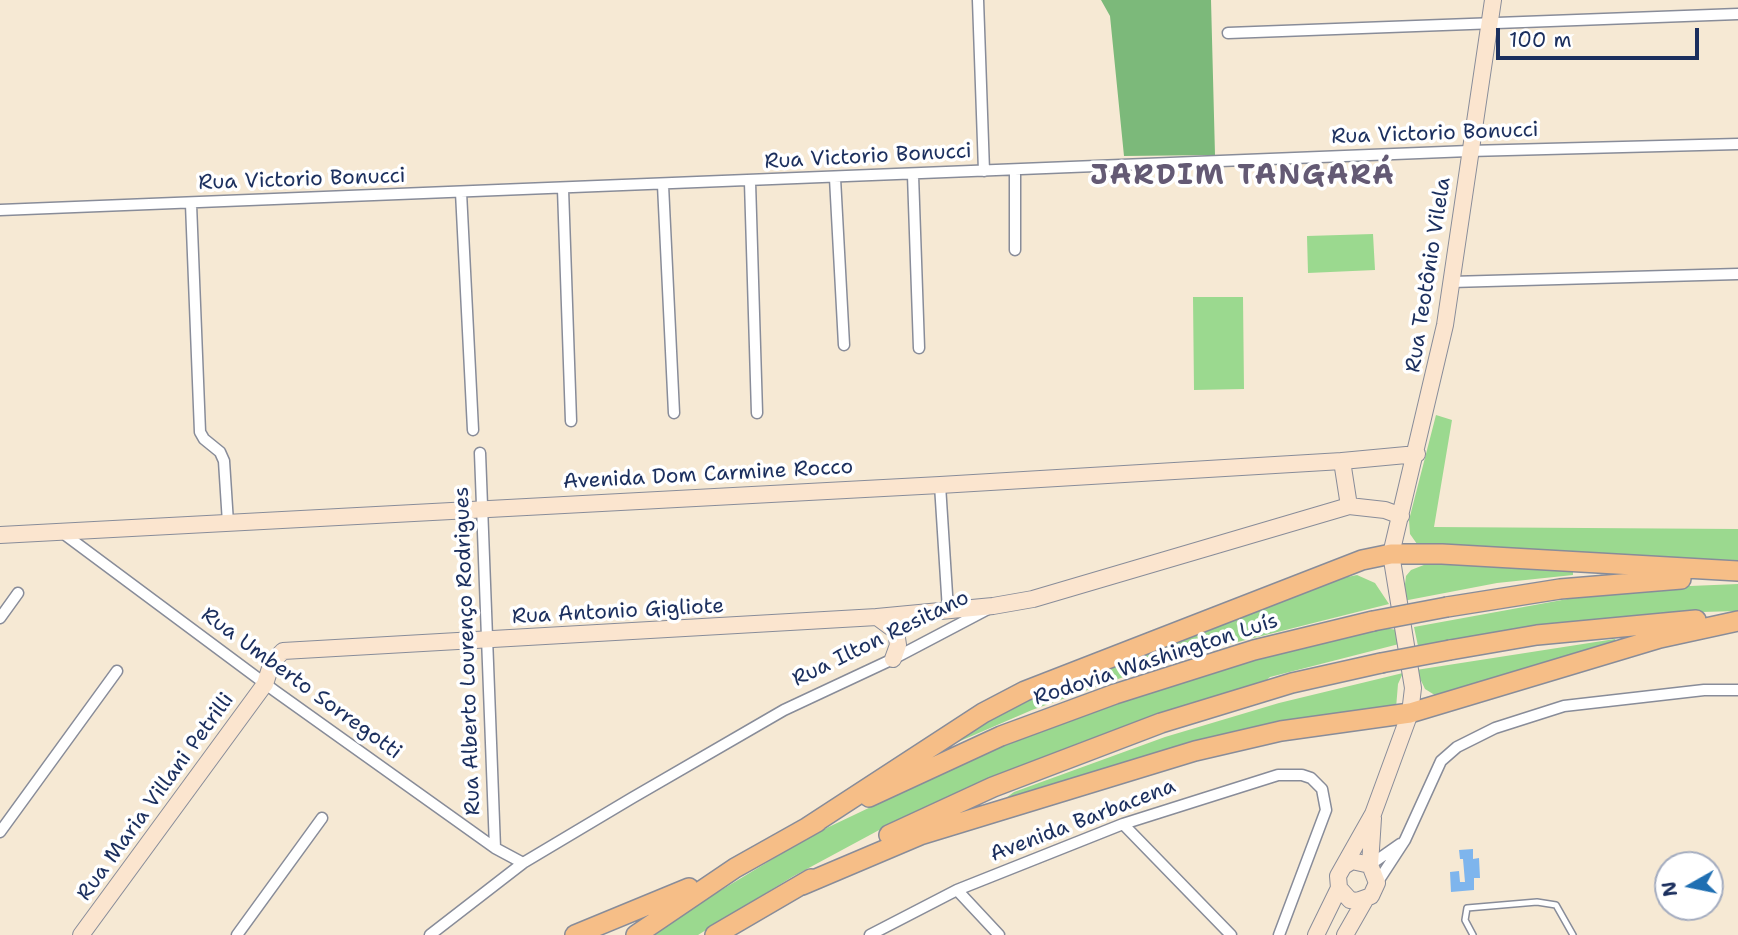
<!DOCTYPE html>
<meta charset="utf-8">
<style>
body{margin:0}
#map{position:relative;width:1738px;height:935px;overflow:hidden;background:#f6e9d4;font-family:"Shantell Sans",sans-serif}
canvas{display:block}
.north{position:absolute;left:1654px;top:851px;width:70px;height:70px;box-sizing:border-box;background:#fff;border:2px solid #a4acbf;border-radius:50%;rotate:261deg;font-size:19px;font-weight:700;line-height:28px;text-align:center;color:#1b2f5e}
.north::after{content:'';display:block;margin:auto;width:24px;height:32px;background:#1f6fb2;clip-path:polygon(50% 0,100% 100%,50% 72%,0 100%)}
.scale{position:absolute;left:1496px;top:28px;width:203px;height:32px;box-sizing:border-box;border:4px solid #1b2f5e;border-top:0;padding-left:9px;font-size:21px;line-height:24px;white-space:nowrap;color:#1b2f5e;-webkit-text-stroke:5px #fff;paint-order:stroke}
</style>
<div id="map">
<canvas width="1738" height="935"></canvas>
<div class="north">N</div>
<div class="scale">100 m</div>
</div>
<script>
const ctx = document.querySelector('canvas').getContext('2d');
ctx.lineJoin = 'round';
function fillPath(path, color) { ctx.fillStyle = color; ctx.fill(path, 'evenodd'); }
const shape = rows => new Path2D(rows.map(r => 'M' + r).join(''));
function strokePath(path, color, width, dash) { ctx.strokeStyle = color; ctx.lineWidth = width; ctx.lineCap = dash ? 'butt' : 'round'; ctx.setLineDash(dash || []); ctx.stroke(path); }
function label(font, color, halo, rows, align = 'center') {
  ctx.font = font + ' "Shantell Sans",sans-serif'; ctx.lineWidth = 7; ctx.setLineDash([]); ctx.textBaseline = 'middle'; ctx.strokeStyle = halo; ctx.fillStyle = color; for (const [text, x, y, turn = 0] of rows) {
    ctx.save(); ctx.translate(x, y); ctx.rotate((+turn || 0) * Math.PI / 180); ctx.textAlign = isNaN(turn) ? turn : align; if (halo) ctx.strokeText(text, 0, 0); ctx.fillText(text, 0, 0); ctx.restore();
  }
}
fillPath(shape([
 [1373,234,1375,270,1308,273,1307,236],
 [1193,297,1243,297,1244,389,1194,390],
 [1436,415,1452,420,1434,527,1738,529,1738,560,1645,559,1417,544,1410,534,1409,520],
 [1429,563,1573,570,1573,575,1497,583,1403,601,1406,576,1411,570],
 [1357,575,1375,583,1389,604,1182,656,1032,710,937,751,979,720,1042,691,1328,581],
 [1738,584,1738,611,1665,613,1559,623,1418,646,1414,627,1573,598,1666,587],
 [1379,627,1397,630,1399,644,1270,677,1264,682,1079,743,894,822,792,877,698,935,647,935,814,834,999,746,1189,676],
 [1615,639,1618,643,1438,697,1425,689,1416,670],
 [1403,673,1398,684,1396,708,995,806,1014,792,1165,737,1279,703]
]), '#9bd98f');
fillPath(shape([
 [1101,0,1211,0,1215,155,1124,156,1110,16]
]), '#7cb97a');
fillPath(shape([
 [1473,849,1473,859,1479,858,1480,878,1474,878,1474,890,1451,892,1450,872,1459,871,1460,882,1465,882,1463,859,1460,859,1459,850]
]), '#7eb5ed');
const lane = shape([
 [1473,935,1465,920,1467,908,1537,902,1556,905,1573,935]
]);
const street = shape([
 [978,0,984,171],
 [1228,33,1738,14],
 [1015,171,1015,250],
 [913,175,919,348],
 [835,178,844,345],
 [750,182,757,413],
 [663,185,674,413],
 [563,189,571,421],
 [461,192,473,430],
 [191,204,200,432,204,439,220,452,224,461,228,523],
 [0,210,1469,151,1738,144],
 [1451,282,1738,274],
 [480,453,495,848],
 [940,485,948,610],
 [60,531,275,691,495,848,523,863],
 [0,618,18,593],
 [1123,824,1231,935],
 [0,832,117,671],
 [1370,865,1400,844],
 [1377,883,1405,840,1441,761,1457,747,1495,728,1564,706,1704,690,1738,690],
 [957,890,999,935],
 [237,935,322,818],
 [430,935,523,863,632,798,784,710,893,659,988,609],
 [870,935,957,890,1123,824,1278,775,1302,775,1311,778,1322,789,1326,810,1279,935]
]);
const secondary = shape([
 [1342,461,1349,506],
 [0,535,940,485,1342,461,1417,454],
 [877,617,896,631,898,645,893,659],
 [1370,865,1373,818],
 [1344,866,1352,861,1370,865,1377,883,1371,896,1357,901,1350,900,1339,888,1338,876,1373,814,1410,713,1413,688,1391,554,1445,325,1493,0],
 [81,935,265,684,272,662,283,651,877,617,993,606,1033,599,1349,506,1385,510,1401,516],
 [1316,935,1339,888],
 [1345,935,1365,900]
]);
const highway = shape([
 [1447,607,1560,589,1681,579],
 [1450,650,1537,635,1696,620],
 [869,797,1001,736,1115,694,1254,650,1373,621],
 [808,827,983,713,1025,691,1362,560,1391,554,1442,554,1738,571],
 [889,835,993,787,1161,723,1292,683,1381,663],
 [802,885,920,835,1195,751,1281,731,1410,713,1660,638,1738,621],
 [575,935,689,888],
 [636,935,735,868,817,822],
 [715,935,811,879]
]);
strokePath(lane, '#888c99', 8);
strokePath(street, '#888c99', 13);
strokePath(secondary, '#888c99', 18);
strokePath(highway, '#888c99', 22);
strokePath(lane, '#fff', 5);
strokePath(street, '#fff', 10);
strokePath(secondary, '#fbe5cf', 16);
strokePath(highway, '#f6be87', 19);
const highwayBridge = shape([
 [1373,621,1447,607],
 [1381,663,1450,650]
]);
strokePath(highwayBridge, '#888c99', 22, []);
strokePath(highwayBridge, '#f6be87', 19);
label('21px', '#1b2f5e', '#fff', [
 ["Rua Victorio Bonucci",1435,134,-2],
 ["Rua Victorio Bonucci",868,157,-3],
 ["Rua Victorio Bonucci",302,180,-2],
 ["Rua Teotônio Vilela",1429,275,-81],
 ["Avenida Dom Carmine Rocco",708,475,-3],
 ["Rua Antonio Gigliote",618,612,-3],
 ["Rua Ilton Resitano",881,639,-26],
 ["Rua Alberto Lourenço Rodrigues",468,651,-92],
 ["Rodovia Washington Luís",1156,660,-18],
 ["Rua Umberto Sorregotti",301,684,36],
 ["Rua Maria Villani Petrilli",156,797,-54],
 ["Avenida Barbacena",1083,821,-21]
]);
ctx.letterSpacing = '2px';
label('bold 28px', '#645a74', '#fff', [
 ["JARDIM TANGARÁ",1243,177]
]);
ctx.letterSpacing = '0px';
</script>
